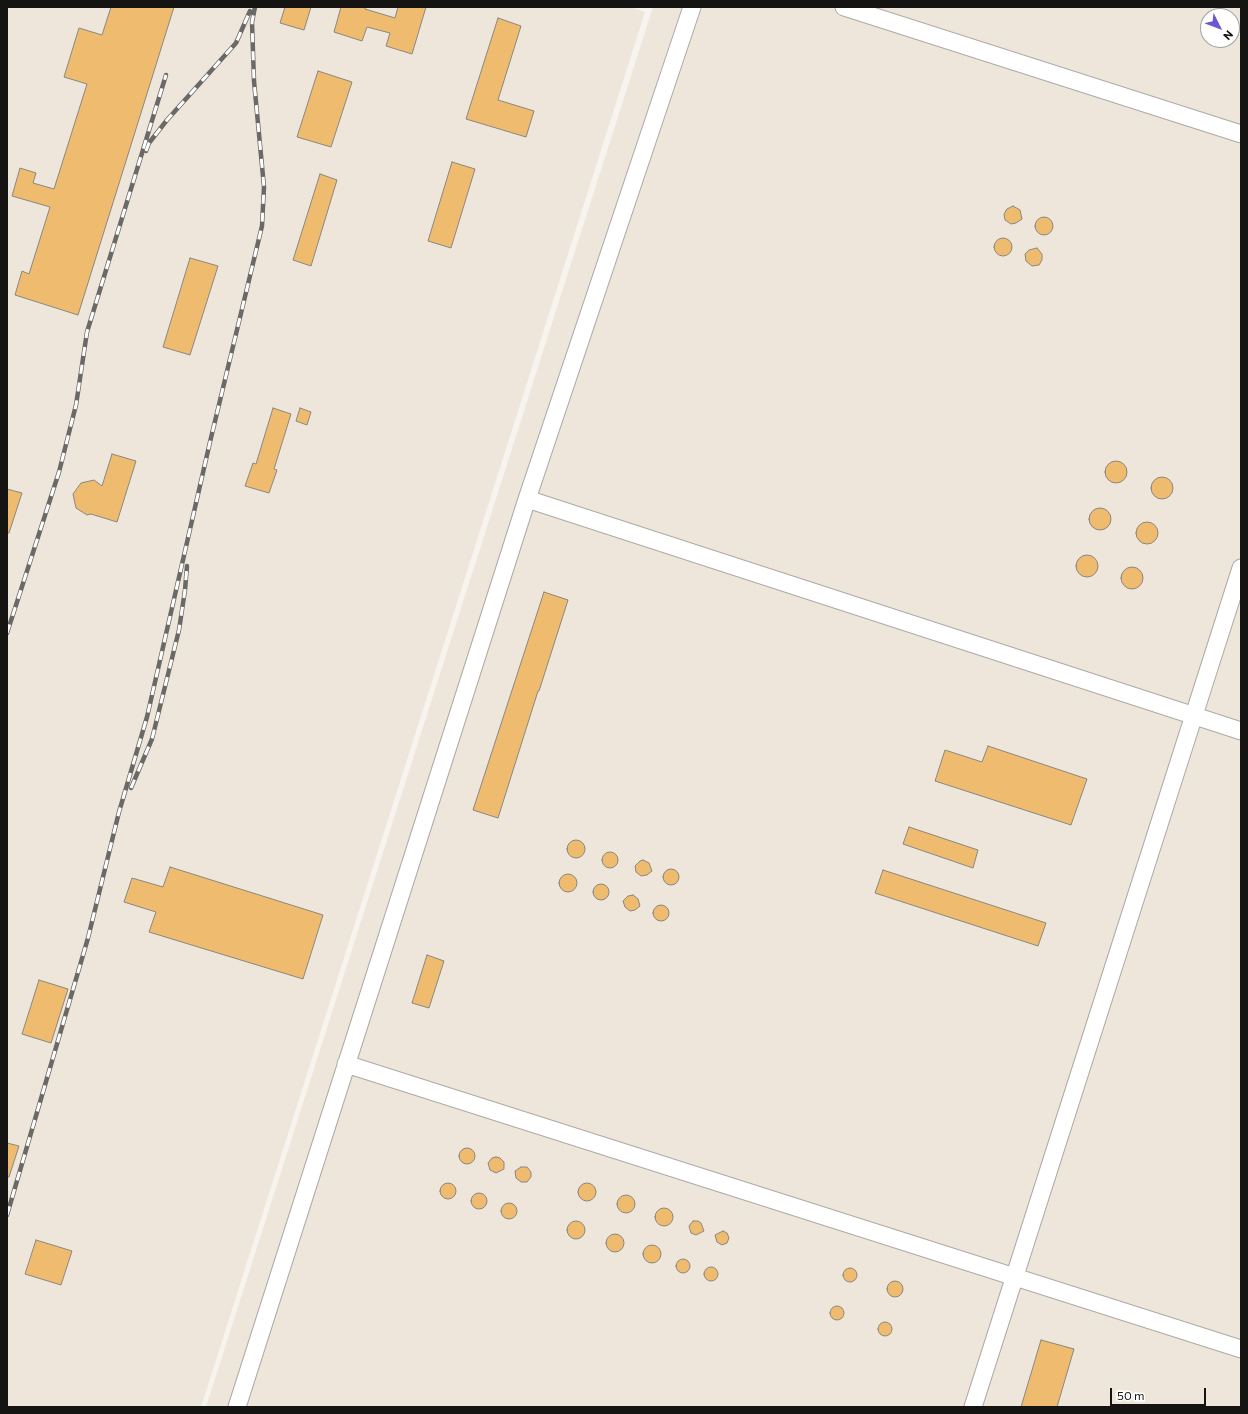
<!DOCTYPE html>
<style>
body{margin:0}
#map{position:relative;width:1248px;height:1414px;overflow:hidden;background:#f7f3ee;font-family:Commissioner,sans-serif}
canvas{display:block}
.frame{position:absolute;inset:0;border:8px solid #151412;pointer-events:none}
.north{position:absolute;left:1200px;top:8px;width:40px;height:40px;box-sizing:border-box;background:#fff;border:1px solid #a1a1a0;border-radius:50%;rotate:132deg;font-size:11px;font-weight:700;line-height:16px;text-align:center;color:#151412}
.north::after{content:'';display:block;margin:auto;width:14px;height:18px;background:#6b57d1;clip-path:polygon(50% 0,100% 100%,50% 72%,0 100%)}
.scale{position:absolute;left:1110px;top:1388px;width:96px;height:18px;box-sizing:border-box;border:2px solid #151412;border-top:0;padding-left:5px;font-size:12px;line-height:14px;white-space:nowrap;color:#151412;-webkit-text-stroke:3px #fff;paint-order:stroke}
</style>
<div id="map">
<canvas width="1248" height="1414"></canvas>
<div class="frame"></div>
<div class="north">N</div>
<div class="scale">50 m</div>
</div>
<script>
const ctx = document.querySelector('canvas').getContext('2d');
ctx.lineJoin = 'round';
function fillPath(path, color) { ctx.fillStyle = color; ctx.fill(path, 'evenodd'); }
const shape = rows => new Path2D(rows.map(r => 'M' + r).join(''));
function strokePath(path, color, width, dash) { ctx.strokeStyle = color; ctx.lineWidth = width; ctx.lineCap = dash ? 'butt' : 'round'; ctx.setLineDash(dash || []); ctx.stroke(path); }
fillPath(shape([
 [7,7,630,7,645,12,201,1407,7,1407],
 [653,7,1241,7,1241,1407,206,1407],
 [1208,16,1232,16,1232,40,1208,40]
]), '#eee6da');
const building = shape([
 [111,7,174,7,78,315,15,295,22,271,29,274,50,207,12,196,20,168,36,173,33,183,54,189,87,84,64,77,79,28,102,35,111,7],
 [285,7,311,7,304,30,280,23,285,7],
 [341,7,365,7,365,9,395,18,398,7,426,7,412,54,386,46,390,33,367,27,362,41,334,32,341,7],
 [498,18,521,26,498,100,534,111,526,137,466,119,498,18],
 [318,71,352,82,331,147,297,137,318,71],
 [452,162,475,169,451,248,428,241,452,162],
 [320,174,337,180,311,266,293,260,320,174],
 [1013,206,1020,210,1022,219,1016,223,1011,224,1005,220,1004,214,1007,209,1013,206],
 '1035 226a9 9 0 1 1 18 0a9 9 0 1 1-18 0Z',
 '994 247a9 9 0 1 1 18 0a9 9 0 1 1-18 0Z',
 [1037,248,1042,254,1042,260,1039,265,1032,266,1026,261,1025,254,1029,250,1037,248],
 [190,258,218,266,190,355,163,347,190,258],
 [273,408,291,414,274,469,277,470,269,493,245,486,253,463,256,464,273,408],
 [300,408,311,412,307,425,296,421,300,408],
 [112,454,136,461,117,522,91,514,87,515,76,508,73,494,81,483,94,480,102,486,112,454],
 '1105 472a11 11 0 1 1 22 0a11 11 0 1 1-22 0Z',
 '1151 488a11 11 0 1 1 22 0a11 11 0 1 1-22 0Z',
 [7,489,22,493,9,533,7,533,7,489],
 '1089 519a11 11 0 1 1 22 0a11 11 0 1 1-22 0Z',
 '1136 533a11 11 0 1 1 22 0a11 11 0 1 1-22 0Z',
 '1076 566a11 11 0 1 1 22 0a11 11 0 1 1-22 0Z',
 '1121 578a11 11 0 1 1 22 0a11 11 0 1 1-22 0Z',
 [544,592,568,600,539,691,538,691,498,818,473,810,544,592],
 [988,746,1087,779,1071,825,935,781,945,750,982,762,988,746],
 [909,827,978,850,973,868,903,844,909,827],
 '567 849a9 9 0 1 1 18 0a9 9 0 1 1-18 0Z',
 '602 860a8 8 0 1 1 16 0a8 8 0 1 1-16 0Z',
 [643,860,649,863,652,871,647,875,641,876,636,872,635,866,640,861,643,860],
 [170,867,323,915,303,979,149,932,156,912,124,902,132,878,163,887,170,867],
 '663 877a8 8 0 1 1 16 0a8 8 0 1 1-16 0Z',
 [883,870,1046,923,1038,946,875,893,883,870],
 '559 883a9 9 0 1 1 18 0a9 9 0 1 1-18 0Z',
 '593 892a8 8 0 1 1 16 0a8 8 0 1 1-16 0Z',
 [633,895,638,899,640,906,635,910,630,911,625,907,623,901,628,896,633,895],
 '653 913a8 8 0 1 1 16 0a8 8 0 1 1-16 0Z',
 [427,955,444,961,429,1008,412,1003,427,955],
 [39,980,68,989,51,1043,22,1034,39,980],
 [7,1143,19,1146,9,1177,7,1177,7,1143],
 '459 1156a8 8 0 1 1 16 0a8 8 0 1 1-16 0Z',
 [496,1157,500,1158,504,1162,504,1169,496,1173,490,1170,488,1163,492,1158,496,1157],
 [521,1167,527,1167,531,1172,531,1177,527,1182,521,1182,516,1178,515,1171,521,1167],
 '578 1192a9 9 0 1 1 18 0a9 9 0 1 1-18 0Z',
 '440 1191a8 8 0 1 1 16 0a8 8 0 1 1-16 0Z',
 '471 1201a8 8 0 1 1 16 0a8 8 0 1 1-16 0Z',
 '617 1204a9 9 0 1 1 18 0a9 9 0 1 1-18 0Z',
 '501 1211a8 8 0 1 1 16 0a8 8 0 1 1-16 0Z',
 '655 1217a9 9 0 1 1 18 0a9 9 0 1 1-18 0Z',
 '567 1230a9 9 0 1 1 18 0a9 9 0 1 1-18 0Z',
 [693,1221,698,1221,701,1223,704,1231,696,1235,691,1233,689,1226,693,1221],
 [723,1231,727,1233,729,1238,727,1243,722,1245,717,1242,715,1235,723,1231],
 '606 1243a9 9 0 1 1 18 0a9 9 0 1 1-18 0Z',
 [36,1240,72,1251,61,1285,25,1274,36,1240],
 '643 1254a9 9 0 1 1 18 0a9 9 0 1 1-18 0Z',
 '676 1266a7 7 0 1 1 14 0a7 7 0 1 1-14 0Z',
 '704 1274a7 7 0 1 1 14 0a7 7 0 1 1-14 0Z',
 '843 1275a7 7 0 1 1 14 0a7 7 0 1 1-14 0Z',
 '887 1289a8 8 0 1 1 16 0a8 8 0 1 1-16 0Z',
 '830 1313a7 7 0 1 1 14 0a7 7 0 1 1-14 0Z',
 '878 1329a7 7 0 1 1 14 0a7 7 0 1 1-14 0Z',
 [1041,1340,1074,1349,1057,1407,1021,1407,1041,1340]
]);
fillPath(building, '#efbc6f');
strokePath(building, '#8a8782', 1);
const minor = shape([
 [844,7,1241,134],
 [527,499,1241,731],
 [346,1064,1241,1349],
 [237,1407,527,499,692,7],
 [973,1407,1241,568]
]);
strokePath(minor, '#adaaa5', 19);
strokePath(minor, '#fff', 17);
const rail = shape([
 [146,151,149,143,167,120,236,43,250,11],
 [7,633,59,472,76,405,87,332,166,75],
 [131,788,152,739,179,630,185,590,187,566],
 [7,1215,88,938,119,812,147,717,210,442,262,226,264,187,254,81,252,22,255,7]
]);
strokePath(rail, '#6b6966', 4.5);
strokePath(rail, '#fff', 3, [9]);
</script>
